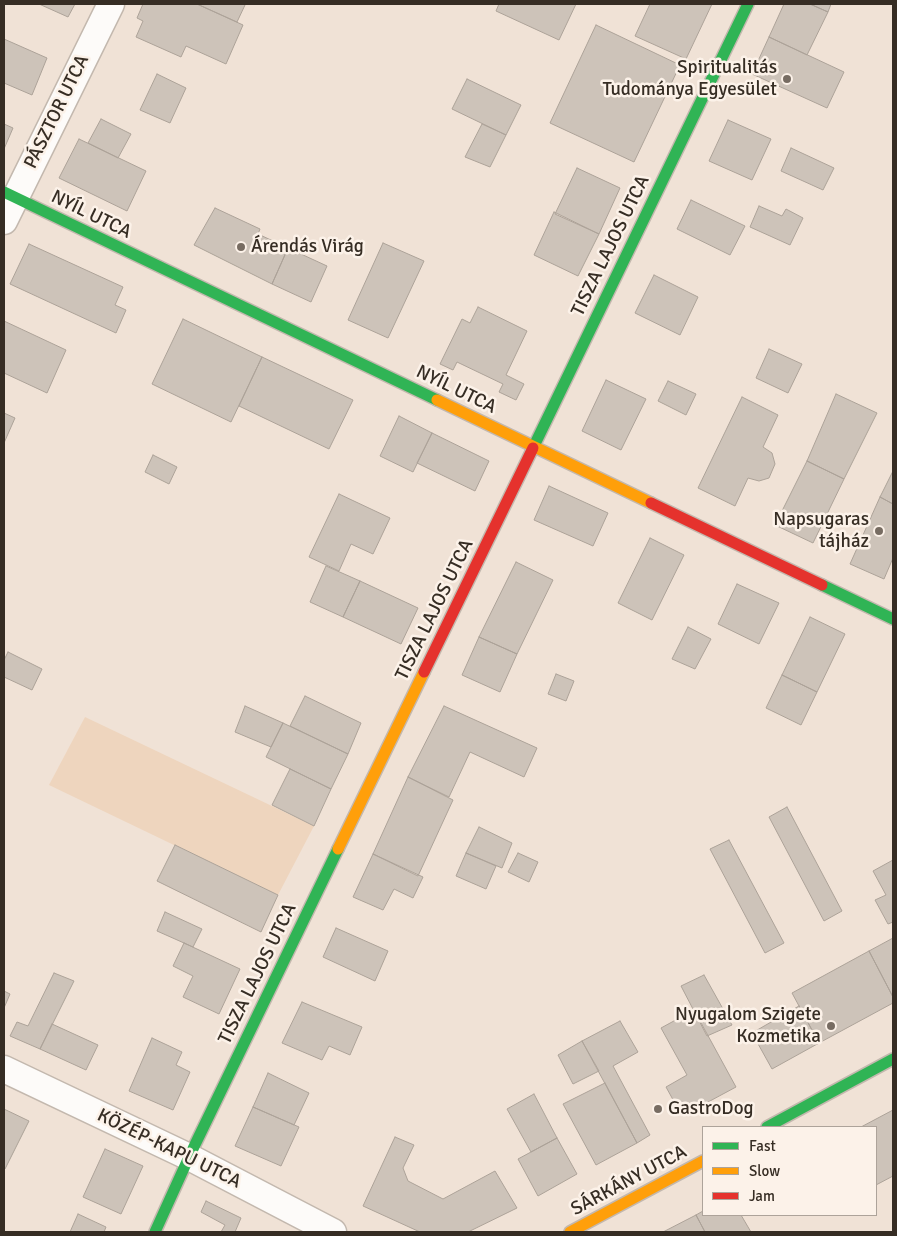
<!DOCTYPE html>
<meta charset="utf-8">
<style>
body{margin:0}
#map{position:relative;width:897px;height:1236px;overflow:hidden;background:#f0e2d6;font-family:Signika,sans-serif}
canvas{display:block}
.frame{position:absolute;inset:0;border:5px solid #362d24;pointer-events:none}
.legend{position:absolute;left:702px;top:1126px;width:175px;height:90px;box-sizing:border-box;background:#fcf2e9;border:1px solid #ada39a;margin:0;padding:6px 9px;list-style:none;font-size:15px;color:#362d24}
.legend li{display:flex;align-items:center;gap:10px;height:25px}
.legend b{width:25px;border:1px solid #ada39a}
</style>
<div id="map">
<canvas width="897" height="1236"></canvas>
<div class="frame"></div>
<ul class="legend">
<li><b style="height:6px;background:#30b455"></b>Fast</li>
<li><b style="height:6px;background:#ff9f0a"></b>Slow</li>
<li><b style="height:6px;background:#e5322d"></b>Jam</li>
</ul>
</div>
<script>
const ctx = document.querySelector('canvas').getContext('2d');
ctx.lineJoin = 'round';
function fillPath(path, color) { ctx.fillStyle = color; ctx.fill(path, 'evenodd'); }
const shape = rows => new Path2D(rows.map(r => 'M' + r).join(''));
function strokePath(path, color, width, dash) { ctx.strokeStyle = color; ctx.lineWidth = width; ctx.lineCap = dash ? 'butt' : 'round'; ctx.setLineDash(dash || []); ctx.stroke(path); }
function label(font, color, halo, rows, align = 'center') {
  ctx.font = font + ' Signika,sans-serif'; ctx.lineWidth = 5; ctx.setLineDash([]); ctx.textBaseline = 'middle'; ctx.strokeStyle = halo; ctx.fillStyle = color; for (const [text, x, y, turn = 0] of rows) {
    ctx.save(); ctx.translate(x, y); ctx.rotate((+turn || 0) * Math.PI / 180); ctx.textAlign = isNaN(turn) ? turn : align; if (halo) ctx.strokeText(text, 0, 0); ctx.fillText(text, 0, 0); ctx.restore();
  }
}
fillPath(shape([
 [85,717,314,826,278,895,49,785]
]), '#eed5be');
const building = shape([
 [39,4,75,4,68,17,39,4],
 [143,4,197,4,243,25,226,64,186,46,181,57,136,37,143,21,137,18,143,4],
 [197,4,243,4,245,5,237,22,197,4],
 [499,4,576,4,559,40,496,11,499,4],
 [650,4,712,4,686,59,635,36,650,4],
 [784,4,810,4,828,12,807,55,769,37,784,4],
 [810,4,831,4,828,12,810,4],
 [596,25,680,65,634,162,550,123,596,25],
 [769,37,844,72,827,108,752,74,769,37],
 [4,39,47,58,32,95,4,83,4,39],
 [157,74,186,88,170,123,140,110,157,74],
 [467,79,521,105,506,135,452,109,467,79],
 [101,119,131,134,118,158,88,143,101,119],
 [728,120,771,139,752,180,709,161,728,120],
 [4,124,13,128,4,149,4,124],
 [482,124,506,135,490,167,465,157,482,124],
 [79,139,146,171,127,211,59,178,79,139],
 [791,148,834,168,823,190,781,171,791,148],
 [577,168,620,188,599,234,555,214,577,168],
 [691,200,745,226,730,255,677,229,691,200],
 [759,206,782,216,786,209,803,218,790,245,750,227,759,206],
 [215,208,260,229,258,234,288,248,272,284,194,245,215,208],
 [554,212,599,234,578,276,534,255,554,212],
 [383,243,424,261,388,338,348,320,383,243],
 [29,244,123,287,115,305,126,310,116,333,10,284,29,244],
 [288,248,327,266,311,302,272,284,288,248],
 [654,275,698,297,680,335,635,313,654,275],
 [478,307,527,331,506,375,524,384,516,400,499,392,503,384,457,362,453,370,440,364,462,319,470,323,478,307],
 [183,319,262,357,231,422,152,384,183,319],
 [4,321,66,350,47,393,4,373,4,321],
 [769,349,802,364,788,393,756,378,769,349],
 [262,357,353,400,329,449,239,406,262,357],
 [606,380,646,399,621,450,582,431,606,380],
 [668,381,696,394,686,415,658,401,668,381],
 [836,394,877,413,844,479,807,461,836,394],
 [742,397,778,415,763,447,772,453,775,464,769,478,759,481,748,478,735,506,698,488,742,397],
 [4,413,15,418,4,443,4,413],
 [399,416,432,433,413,472,380,456,399,416],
 [432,433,489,461,475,491,417,463,432,433],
 [153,455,177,467,169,484,145,472,153,455],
 [807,461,844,479,813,543,775,525,807,461],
 [893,471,893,504,880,497,893,471],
 [549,486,608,513,593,546,534,520,549,486],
 [339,494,390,518,373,554,351,544,339,571,309,557,339,494],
 [880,497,893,504,893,558,884,579,850,564,880,497],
 [650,538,684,555,652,620,618,603,650,538],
 [516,562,553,580,517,654,479,637,516,562],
 [326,566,360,581,343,617,310,602,326,566],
 [360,581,418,608,401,644,343,617,360,581],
 [737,584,779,603,759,644,718,624,737,584],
 [810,617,845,634,817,692,782,675,810,617],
 [688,627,711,639,695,669,672,659,688,627],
 [479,637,517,654,500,692,462,675,479,637],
 [8,652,42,669,32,690,4,677,4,660,8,652],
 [556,674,574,681,566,701,548,694,556,674],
 [782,675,817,692,801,725,766,708,782,675],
 [305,696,361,723,348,754,290,726,305,696],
 [245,706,283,723,271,747,235,732,245,706],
 [444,706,537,748,524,777,470,752,449,797,408,777,444,706],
 [283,723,348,754,331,789,266,757,283,723],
 [290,769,331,789,314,826,272,805,290,769],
 [408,777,453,800,418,876,373,854,408,777],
 [787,807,842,911,824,921,769,817,787,807],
 [479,827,512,843,502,868,466,853,479,827],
 [729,840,784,943,765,953,710,849,729,840],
 [175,845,278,895,261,932,157,881,175,845],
 [466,853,496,866,486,889,456,876,466,853],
 [518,853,538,862,529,882,508,872,518,853],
 [373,854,423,877,413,898,394,889,383,910,353,897,373,854],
 [893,860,893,922,888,924,875,900,886,895,873,871,893,860],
 [165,912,202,929,193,947,157,931,165,912],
 [336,928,388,951,375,981,323,957,336,928],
 [893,938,893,997,869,951,893,938],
 [184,943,240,969,219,1014,183,997,193,976,173,966,184,943],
 [869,951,893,997,893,1003,819,1043,792,993,869,951],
 [54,973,74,981,40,1049,10,1036,17,1022,28,1026,54,973],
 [704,975,732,1025,707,1036,681,986,704,975],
 [4,991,10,994,4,1008,4,991],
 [302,1002,362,1027,350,1055,329,1046,322,1060,282,1043,302,1002],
 [799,1006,819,1043,772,1069,752,1033,799,1006],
 [694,1010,736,1087,682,1116,666,1087,687,1075,661,1028,694,1010],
 [620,1021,638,1052,613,1066,650,1135,637,1143,582,1041,620,1021],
 [52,1024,98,1045,86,1070,40,1049,52,1024],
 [152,1038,182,1052,176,1065,190,1072,173,1110,129,1091,152,1038],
 [582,1041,599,1071,573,1084,558,1055,582,1041],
 [268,1073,309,1093,294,1125,253,1107,268,1073],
 [605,1083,637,1143,596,1165,563,1104,605,1083],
 [534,1094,557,1138,531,1152,507,1109,534,1094],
 [253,1107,299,1127,281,1166,235,1146,253,1107],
 [4,1109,29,1121,5,1169,4,1168,4,1109],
 [893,1110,893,1176,876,1185,876,1127,861,1127,893,1110],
 [395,1137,414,1145,403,1168,408,1181,443,1199,495,1171,517,1208,468,1232,420,1232,363,1206,395,1137],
 [557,1138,577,1174,538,1196,518,1159,557,1138],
 [105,1149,143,1166,121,1214,83,1197,105,1149],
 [206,1201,241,1218,235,1232,221,1232,225,1225,201,1212,206,1201],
 [703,1211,703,1215,741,1215,751,1232,705,1232,696,1215,703,1211],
 [78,1214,106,1227,104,1232,70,1232,78,1214],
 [696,1215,705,1232,663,1232,696,1215]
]);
fillPath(building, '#cdc3b9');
strokePath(building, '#aca298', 1);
const street = shape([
 [4,221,111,4],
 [4,1069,189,1157,333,1232]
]);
const fast = shape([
 [4,192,437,400],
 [533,448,748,4],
 [822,585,893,619],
 [767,1127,893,1059],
 [155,1232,189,1157,338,849]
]);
const slow = shape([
 [437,400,651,503],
 [338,849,424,672],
 [570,1232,703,1161]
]);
const jam = shape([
 [651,503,822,585],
 [424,672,533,448]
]);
strokePath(street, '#c3b8ae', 29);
strokePath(fast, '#c3b8ae', 14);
strokePath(slow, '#c3b8ae', 14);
strokePath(jam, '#c3b8ae', 14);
strokePath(street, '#fdfbf9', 26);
strokePath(fast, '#30b455', 11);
strokePath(slow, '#ff9f0a', 11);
strokePath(jam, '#e5322d', 11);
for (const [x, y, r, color] of [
 [787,79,5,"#776c62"],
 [241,247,5,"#776c62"],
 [879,531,5,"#776c62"],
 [831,1026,5,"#776c62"],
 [658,1109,5,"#776c62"]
]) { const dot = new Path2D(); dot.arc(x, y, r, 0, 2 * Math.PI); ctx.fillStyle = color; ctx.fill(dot); strokePath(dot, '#fcf2e9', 2); }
label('19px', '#362d24', '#fcf2e9', [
 ["Spiritualitás",777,68],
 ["Tudománya Egyesület",777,90],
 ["Árendás Virág",251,247,"left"],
 ["Napsugaras",869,520],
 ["tájház",869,542],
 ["Nyugalom Szigete",821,1015],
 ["Kozmetika",821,1037],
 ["GastroDog",668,1109,"left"]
], 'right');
label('19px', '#362d24', '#fcf2e9', [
 ["PÁSZTOR UTCA",57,112,-64],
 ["NYÍL UTCA",91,215,26],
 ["TISZA LAJOS UTCA",611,246,-64],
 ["NYÍL UTCA",456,390,26],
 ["TISZA LAJOS UTCA",435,610,-64],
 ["TISZA LAJOS UTCA",258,974,-64],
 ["KÖZÉP-KAPU UTCA",169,1149,26],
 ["SÁRKÁNY UTCA",629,1181,-28]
]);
</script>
